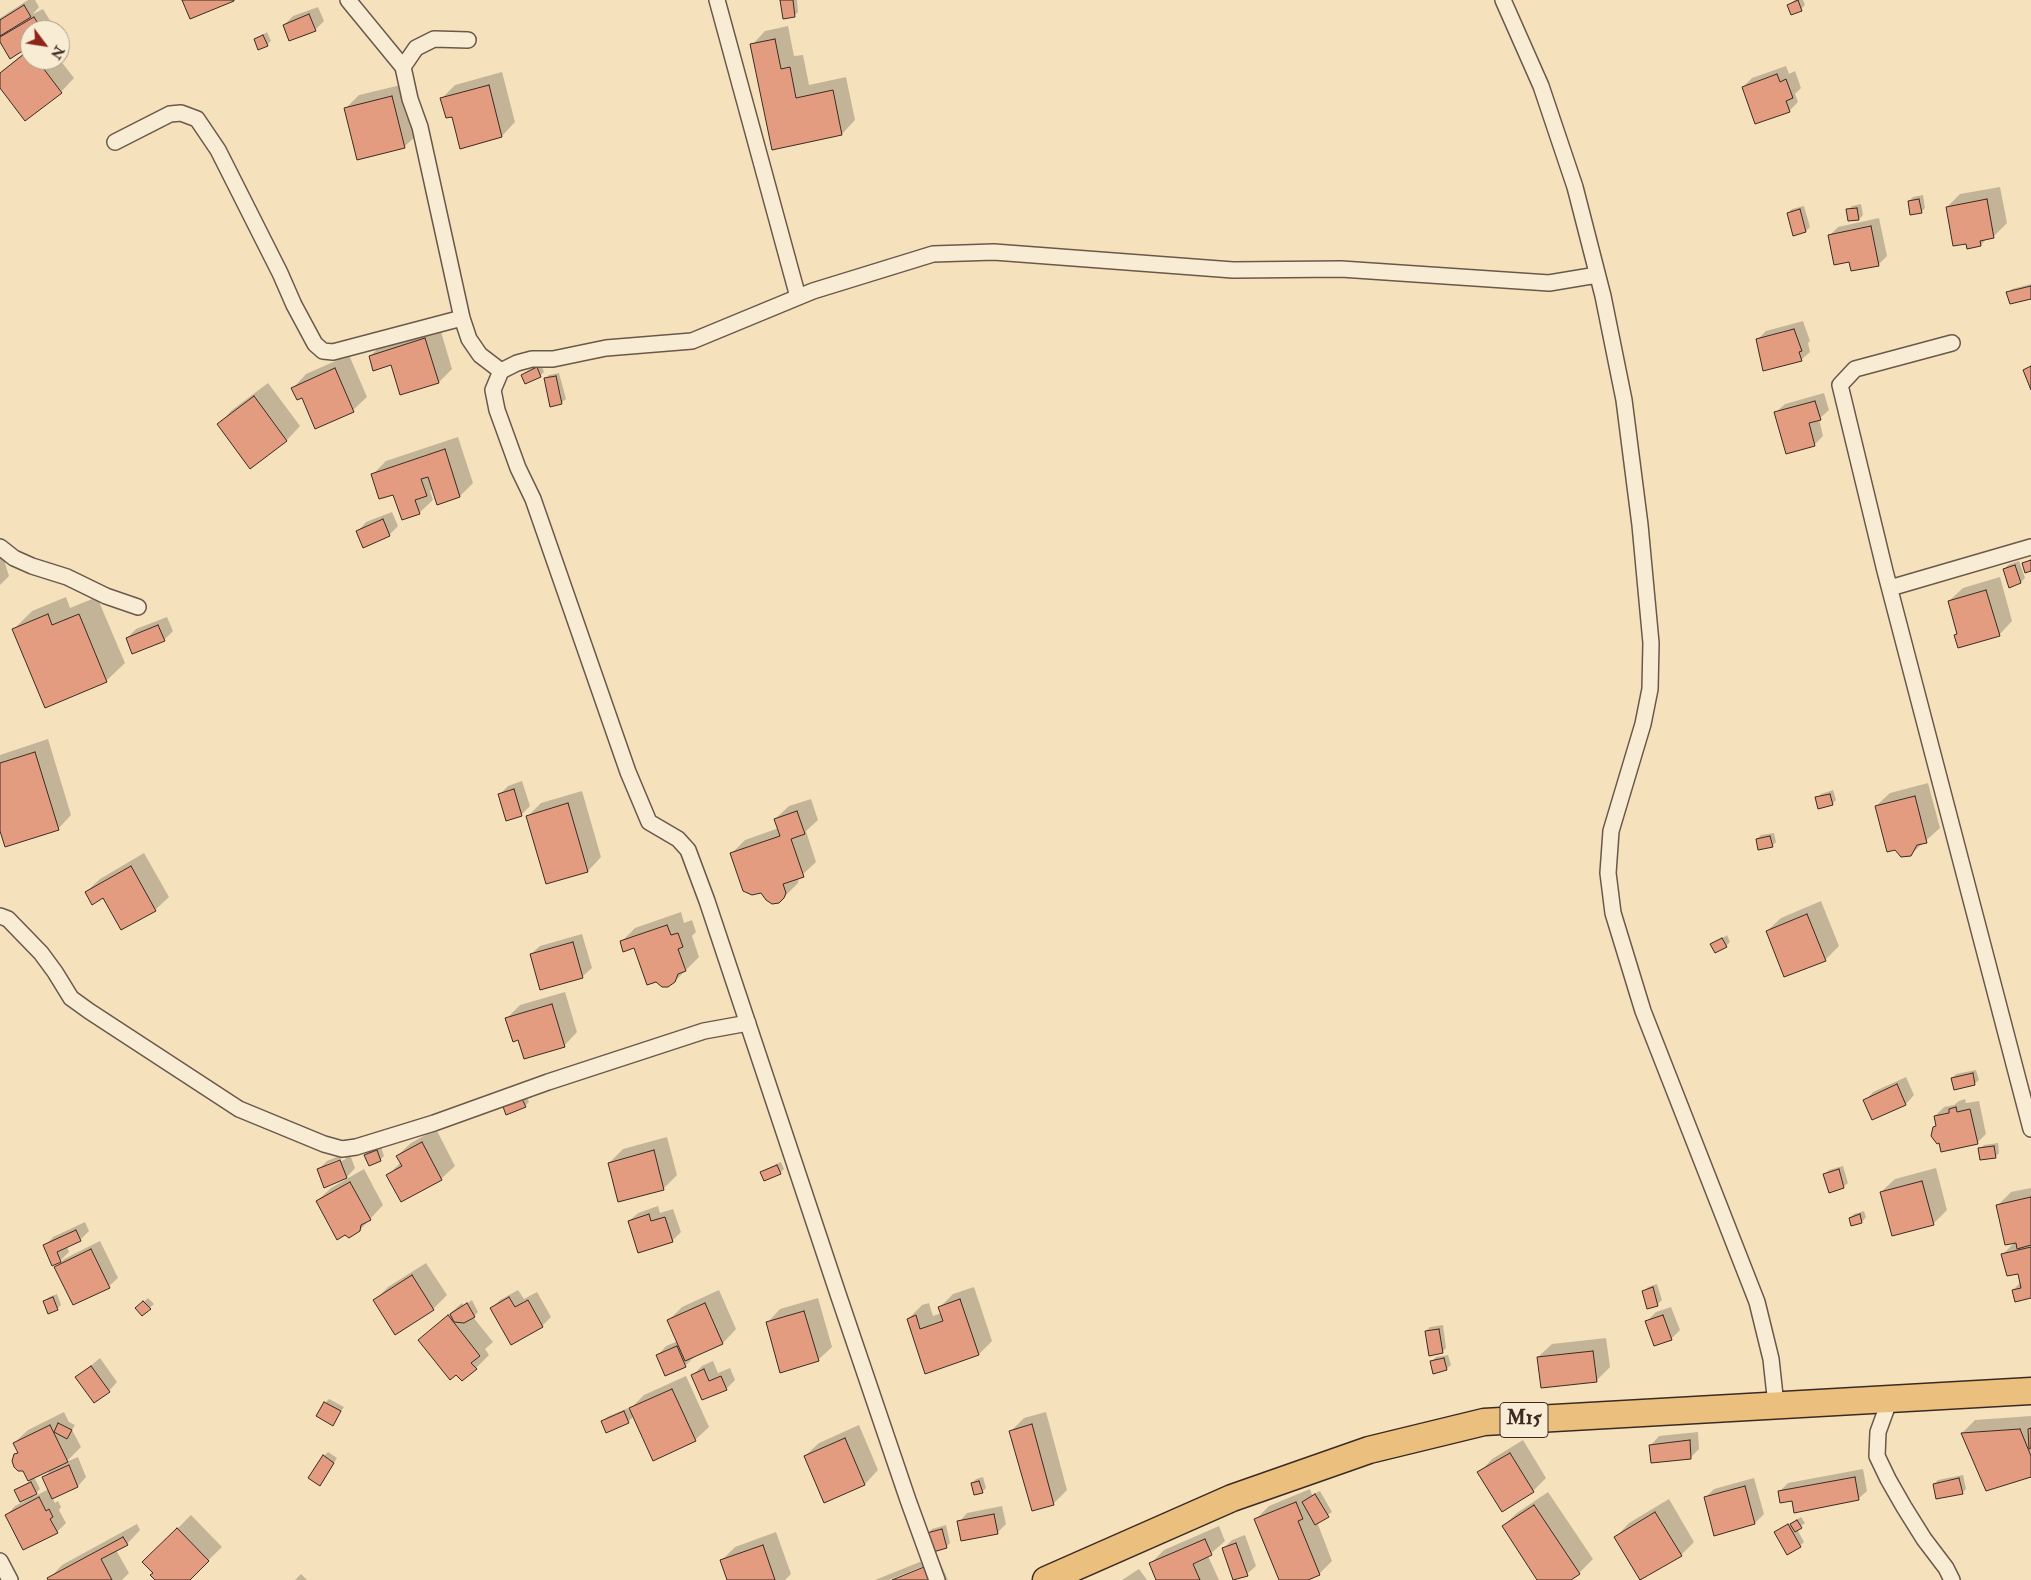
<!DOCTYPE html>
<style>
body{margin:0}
#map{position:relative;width:2031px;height:1580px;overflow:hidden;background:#f6e1bd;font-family:"IM FELL Double Pica",serif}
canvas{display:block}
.north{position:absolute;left:20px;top:20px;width:50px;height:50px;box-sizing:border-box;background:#f9ecd4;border:1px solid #ad9e8d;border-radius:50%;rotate:121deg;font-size:14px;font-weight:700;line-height:20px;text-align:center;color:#3b2a23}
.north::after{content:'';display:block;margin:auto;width:18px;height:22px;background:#8f2418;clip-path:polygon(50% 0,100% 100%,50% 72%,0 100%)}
</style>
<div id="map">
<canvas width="2031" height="1580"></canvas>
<div class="north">N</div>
</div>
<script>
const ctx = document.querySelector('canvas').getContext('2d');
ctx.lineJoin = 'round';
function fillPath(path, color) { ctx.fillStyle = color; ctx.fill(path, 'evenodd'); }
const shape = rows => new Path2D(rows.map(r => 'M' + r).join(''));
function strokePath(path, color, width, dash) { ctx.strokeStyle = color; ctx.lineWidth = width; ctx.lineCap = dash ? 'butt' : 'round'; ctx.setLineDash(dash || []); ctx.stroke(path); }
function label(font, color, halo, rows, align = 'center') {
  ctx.font = font + ' "IM FELL Double Pica",serif'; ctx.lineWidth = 5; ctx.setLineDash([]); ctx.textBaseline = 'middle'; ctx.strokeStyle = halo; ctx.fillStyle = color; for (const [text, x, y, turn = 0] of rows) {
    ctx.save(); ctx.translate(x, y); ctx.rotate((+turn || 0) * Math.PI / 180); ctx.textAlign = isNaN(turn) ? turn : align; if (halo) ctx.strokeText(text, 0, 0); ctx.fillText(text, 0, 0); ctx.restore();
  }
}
fillPath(shape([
 [28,0,35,0,39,7,33,14,43,9,54,27,50,30,30,30,30,45,0,42,0,18],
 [781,0,797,0,798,12,794,16],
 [1795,0,1803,0,1805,5,1801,9,1788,5],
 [318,7,324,21,315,30,284,25,293,16],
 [788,26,794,56,803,55,809,85,846,77,855,120,842,134,773,148,752,45,765,31],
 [267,32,271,41,267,45,255,40],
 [30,48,30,60,60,60,74,78,61,92,0,86,0,73],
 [1786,66,1789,74,1795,71,1801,88,1795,94,1798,102,1789,111,1743,87,1752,78],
 [502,72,515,122,502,136,452,115,442,98,455,85],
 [405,84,418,134,404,147,345,109,359,95],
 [2000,187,2007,223,1993,237,1987,238,1981,245,1947,207,1960,194],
 [1923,195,1925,208,1921,212,1909,201,1913,197],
 [1861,204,1863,215,1859,219,1850,220,1848,210,1852,206],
 [1804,206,1810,227,1806,231,1788,213,1792,209],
 [1879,218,1887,256,1878,265,1850,260,1829,236,1838,227],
 [2031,284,2031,297,2008,293,2012,289],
 [1803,321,1810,341,1808,343,1810,352,1801,360,1757,340,1766,331],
 [439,325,452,369,439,382,401,394,392,364,370,356,384,343],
 [349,355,367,397,353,410,316,427,303,397,293,388,306,374],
 [541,364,544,372,540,376,523,375,527,371],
 [559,373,566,399,561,403,545,379,549,375],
 [268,383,300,426,287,440,250,467,219,424,232,410],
 [1824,393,1829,410,1819,419,1823,436,1814,445,1776,412,1785,404],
 [458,437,473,483,460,496,433,488,430,491,433,500,419,513,373,474,386,461],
 [392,512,398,526,389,535,358,531,366,522],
 [0,547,9,576,0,585],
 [2019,561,2025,578,2021,582,2010,586,2004,569,2008,565],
 [2000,577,2012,621,1999,635,1956,635,1958,633,1949,601,1963,588],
 [66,597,70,608,97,597,125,663,106,681,14,629,32,611],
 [167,617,173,631,164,640,127,638,136,629],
 [48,739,71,815,58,829,0,827,0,755],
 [522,781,530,806,521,815,499,795,508,786],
 [1928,783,1940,828,1910,855,1876,806,1890,793],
 [1833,790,1836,800,1832,804,1817,798,1821,794],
 [582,791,601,857,588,871,528,816,541,803],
 [811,799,818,820,806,831,816,862,799,878,798,883,784,897,732,853,745,840,779,828,775,819,789,806],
 [1774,833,1776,842,1772,846,1757,839,1761,835],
 [144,853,169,897,155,910,86,892,100,879],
 [1821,901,1839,946,1825,960,1767,931,1781,918],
 [681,912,684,923,692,920,696,932,692,936,699,957,674,982,635,946,621,942,635,928],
 [582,934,592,968,583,976,541,989,531,954,540,946],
 [1727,935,1730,942,1726,946,1712,945],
 [565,992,577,1032,564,1046,519,1038,507,1018,520,1005],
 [1976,1070,1979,1080,1974,1084,1952,1078,1956,1074],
 [1906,1077,1914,1095,1906,1104,1873,1119,1865,1101,1873,1092],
 [525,1093,529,1102,525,1106,507,1113],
 [1965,1099,1966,1103,1979,1101,1986,1134,1977,1143,1935,1127,1937,1125,1935,1116,1944,1107,1954,1105,1959,1101],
 [436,1129,455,1166,441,1179,388,1175,401,1162,397,1156,411,1143],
 [667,1137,677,1175,663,1189,609,1163,623,1149],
 [1998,1143,1999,1153,1995,1157,1980,1149,1984,1145],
 [381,1146,384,1156,380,1160,365,1155,369,1151],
 [349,1152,355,1168,346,1178,318,1170,327,1161],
 [345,1157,346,1159,327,1167,327,1164],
 [781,1162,784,1169,780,1173,762,1173,766,1169],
 [1843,1166,1848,1183,1843,1187,1825,1174,1829,1170],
 [1936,1168,1947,1210,1933,1224,1881,1192,1895,1179],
 [364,1169,383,1205,360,1230,317,1201,331,1188],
 [2031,1188,2031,1297,2013,1290,2021,1282,2019,1272,2003,1254,2016,1241,1997,1206,2011,1192],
 [658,1206,660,1213,673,1209,681,1232,672,1241,629,1221,638,1213],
 [1864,1211,1866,1217,1862,1222,1852,1225,1850,1218,1854,1214],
 [85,1222,89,1231,80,1240,67,1246,69,1252,61,1260,53,1264,45,1246,53,1237],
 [100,1241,118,1278,109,1286,56,1267,64,1259,62,1260],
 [426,1263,447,1295,433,1309,374,1301,388,1287],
 [1657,1284,1662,1300,1658,1304,1648,1307,1644,1291,1648,1287],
 [974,1287,992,1341,979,1354,926,1372,908,1319,922,1305,929,1303,933,1316,942,1313,940,1307,953,1294],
 [518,1290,524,1299,537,1292,551,1317,542,1326,491,1309,500,1300],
 [719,1290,736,1329,723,1343,693,1356,694,1357,685,1366,658,1355,666,1346,678,1341,669,1320,682,1307],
 [57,1294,61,1305,57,1309,45,1301,49,1297],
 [148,1298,154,1304,142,1315,137,1308],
 [818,1298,832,1347,818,1360,767,1323,780,1309],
 [472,1300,478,1312,473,1317,493,1342,485,1349,489,1355,476,1368,456,1373,419,1340,462,1303,464,1306],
 [1671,1307,1680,1330,1671,1339,1647,1321,1656,1312],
 [1443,1325,1446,1348,1442,1352,1426,1331,1430,1327],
 [1606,1338,1610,1367,1596,1381,1538,1357,1552,1344],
 [1448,1355,1451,1365,1446,1369,1432,1361,1436,1357],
 [100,1358,117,1382,109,1391,77,1377],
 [713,1361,718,1373,730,1368,735,1380,726,1389,693,1375,702,1366],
 [686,1376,709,1427,695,1440,634,1416,628,1422,603,1421,607,1417,628,1408,629,1410,644,1395],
 [329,1399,344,1407,333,1424,325,1403],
 [64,1412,69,1422,75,1425,72,1430,81,1447,66,1462,78,1457,86,1477,78,1486,52,1497,55,1503,58,1501,61,1507,59,1510,66,1523,57,1532,7,1515,15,1506,30,1498,15,1490,30,1481,15,1455,18,1452,14,1443,28,1430],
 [53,1468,44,1477,49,1489,33,1497,40,1489,34,1477],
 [1046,1412,1067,1490,1054,1503,1011,1431,1024,1418],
 [2031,1416,2031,1476,1962,1433,1975,1420],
 [859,1425,878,1470,865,1484,824,1501,805,1456,819,1443],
 [1698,1432,1699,1449,1691,1457,1651,1445,1659,1436],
 [1523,1440,1546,1478,1533,1491,1479,1473,1492,1459],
 [328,1452,337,1458,324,1480,324,1456],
 [1863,1469,1867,1491,1858,1499,1793,1499,1779,1492,1788,1483],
 [1963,1475,1966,1489,1962,1493,1934,1484,1938,1480],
 [983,1477,986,1488,982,1492,972,1483,976,1479],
 [1754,1478,1764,1514,1755,1523,1705,1498,1714,1489],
 [1310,1489,1312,1495,1320,1491,1332,1512,1317,1522,1332,1561,1319,1574,1304,1580,1280,1580,1256,1519,1269,1506],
 [1548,1492,1593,1559,1579,1573,1568,1580,1539,1580,1503,1526,1517,1513],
 [1669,1499,1694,1542,1681,1555,1641,1579,1616,1537,1629,1523],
 [1002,1506,1006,1524,997,1533,959,1522,967,1513],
 [191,1515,222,1547,188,1580,156,1580,154,1573,144,1562],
 [1801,1517,1805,1523,1797,1529,1804,1542,1800,1546,1775,1533],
 [137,1524,140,1530,127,1544,116,1550,129,1573,122,1580,49,1580,49,1579,62,1565],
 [946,1525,950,1543,946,1547,928,1533,932,1529],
 [1219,1526,1225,1541,1208,1556,1219,1580,1158,1580,1150,1564,1164,1550],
 [776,1532,791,1574,785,1580,729,1580,722,1560,735,1547],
 [1245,1535,1256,1566,1247,1574,1223,1549,1232,1540],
 [937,1555,948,1580,896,1580,930,1566,929,1564,889,1580,875,1580],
 [1139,1569,1147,1580,1122,1580],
 [301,1574,307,1580,295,1580]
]), '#0003');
const building = shape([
 [182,0,234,0,234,1,190,19,182,0],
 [780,0,793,0,795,17,783,19,780,0],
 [1798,0,1802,11,1791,15,1787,5,1798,0],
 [24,5,31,17,0,36,0,20,24,5],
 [309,14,316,31,289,41,283,25,309,14],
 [34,17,42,30,30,30,30,46,10,59,0,42,0,37,34,17],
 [263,35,268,46,258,50,254,39,263,35],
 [775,39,781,69,790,67,796,98,833,90,842,135,772,150,750,44,775,39],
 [29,50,30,60,37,60,62,93,25,121,0,88,0,73,29,50],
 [1777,74,1780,82,1786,79,1793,98,1786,101,1790,112,1755,124,1742,87,1777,74],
 [489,85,502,137,460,149,452,117,446,118,440,98,489,85],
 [392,96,405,148,357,160,344,108,392,96],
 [1919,199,1922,213,1910,215,1908,201,1919,199],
 [1987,199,1994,238,1980,241,1981,246,1967,249,1966,244,1953,246,1946,207,1987,199],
 [1857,208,1859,220,1848,221,1846,209,1857,208],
 [1800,209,1806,232,1793,236,1787,213,1800,209],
 [1871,226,1879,266,1851,271,1849,262,1834,265,1828,235,1871,226],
 [2031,286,2031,299,2010,304,2006,292,2031,286],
 [1794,329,1802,351,1799,352,1802,361,1763,371,1756,339,1794,329],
 [425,338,439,383,400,395,391,365,373,371,369,356,425,338],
 [2031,366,2031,390,2023,370,2031,366],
 [537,367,541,377,525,384,521,375,537,367],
 [335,368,354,412,315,429,302,398,297,400,291,388,335,368],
 [556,376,562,404,550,407,544,378,556,376],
 [254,396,287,441,250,469,217,424,254,396],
 [1815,401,1821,420,1809,423,1815,446,1786,454,1774,412,1815,401],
 [445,449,460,497,437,505,428,477,421,479,427,496,415,500,420,514,402,520,393,495,379,499,371,474,445,449],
 [383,519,390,536,363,548,356,531,383,519],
 [2031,560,2031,571,2025,573,2022,563,2031,560],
 [2015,565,2021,583,2009,588,2003,569,2015,565],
 [1986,590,2000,636,1958,648,1954,635,1957,634,1948,601,1986,590],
 [48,614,52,625,79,614,107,682,45,708,12,629,48,614],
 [158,625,165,641,132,654,126,638,158,625],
 [35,752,59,830,5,847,0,831,0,763,35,752],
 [514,789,522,816,506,821,498,794,514,789],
 [1830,794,1833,805,1818,809,1815,797,1830,794],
 [1915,796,1927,843,1917,845,1911,856,1901,857,1895,850,1887,852,1875,806,1915,796],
 [568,803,588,872,546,884,526,816,568,803],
 [797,811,805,834,791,839,804,877,783,884,786,893,784,898,779,903,772,904,766,900,761,893,752,895,743,891,730,853,780,836,774,819,797,811],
 [1770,836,1773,847,1758,850,1756,839,1770,836],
 [131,866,156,911,121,930,103,898,92,905,85,892,131,866],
 [1807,914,1826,961,1784,977,1766,931,1807,914],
 [667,925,671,935,678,933,683,947,678,949,686,971,678,974,675,982,668,987,662,987,656,982,647,985,634,948,623,952,620,941,667,925],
 [1722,938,1727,947,1715,953,1710,944,1722,938],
 [573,942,583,978,540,990,530,954,573,942],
 [552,1004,565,1047,524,1059,518,1040,513,1042,505,1018,552,1004],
 [1973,1073,1975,1085,1954,1090,1951,1078,1973,1073],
 [1897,1084,1906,1105,1872,1120,1863,1100,1897,1084],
 [521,1097,526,1107,506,1115,502,1104,521,1097],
 [1956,1107,1957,1112,1970,1109,1978,1144,1941,1152,1939,1143,1937,1144,1931,1136,1933,1127,1936,1126,1934,1116,1949,1113,1949,1109,1956,1107],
 [422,1142,442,1180,401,1202,386,1175,402,1166,396,1156,422,1142],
 [1994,1146,1996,1158,1980,1160,1978,1148,1994,1146],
 [377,1150,381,1161,369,1166,364,1155,377,1150],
 [654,1150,664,1190,618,1202,608,1163,654,1150],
 [340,1160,347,1178,324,1188,317,1169,340,1160],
 [777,1165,781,1174,764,1181,760,1172,777,1165],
 [1839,1169,1844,1188,1829,1193,1823,1174,1839,1169],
 [1922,1181,1934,1225,1892,1236,1880,1192,1922,1181],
 [350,1182,371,1220,361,1225,360,1231,349,1238,345,1235,337,1240,316,1201,350,1182],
 [2031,1197,2031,1245,2017,1249,2016,1243,2005,1245,1996,1205,2031,1197],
 [649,1214,651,1221,665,1217,673,1242,638,1253,628,1221,649,1214],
 [1860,1214,1862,1223,1851,1226,1849,1218,1860,1214],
 [76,1230,81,1241,57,1252,61,1262,52,1266,43,1245,76,1230],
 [2031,1247,2031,1298,2015,1302,2012,1290,2021,1288,2018,1274,2007,1276,2001,1254,2031,1247],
 [91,1249,110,1288,73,1305,54,1267,91,1249],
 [412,1275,434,1310,395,1335,373,1300,412,1275],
 [1653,1287,1658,1306,1647,1309,1642,1291,1653,1287],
 [53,1297,58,1310,48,1314,43,1301,53,1297],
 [509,1297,515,1307,528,1300,543,1327,511,1345,490,1308,509,1297],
 [960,1299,979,1355,925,1374,907,1319,916,1315,920,1329,943,1321,938,1307,960,1299],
 [143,1301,151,1309,142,1316,135,1308,143,1301],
 [467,1303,475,1317,464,1323,454,1322,450,1314,467,1303],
 [705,1303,723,1344,685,1361,667,1320,705,1303],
 [804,1311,819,1361,780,1373,766,1322,804,1311],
 [448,1315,480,1356,471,1363,477,1369,462,1381,456,1375,450,1380,418,1340,448,1315],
 [1663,1315,1672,1340,1654,1346,1645,1321,1663,1315],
 [1439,1329,1443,1353,1429,1356,1425,1331,1439,1329],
 [677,1346,686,1367,665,1376,656,1355,677,1346],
 [1593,1351,1597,1382,1541,1388,1537,1357,1593,1351],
 [1444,1358,1447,1370,1433,1374,1430,1361,1444,1358],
 [91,1366,110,1392,94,1403,75,1377,91,1366],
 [704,1369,709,1381,721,1376,727,1390,702,1400,691,1375,704,1369],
 [672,1389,696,1441,653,1461,629,1408,672,1389],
 [324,1402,341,1411,333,1426,316,1416,324,1402],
 [624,1411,629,1423,606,1433,601,1421,624,1411],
 [58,1423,72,1430,67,1439,54,1432,58,1423],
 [1032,1424,1054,1505,1032,1511,1009,1431,1032,1424],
 [50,1425,68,1462,28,1481,23,1471,18,1471,14,1467,12,1461,14,1454,18,1453,13,1443,50,1425],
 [2031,1428,2031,1448,2029,1449,2028,1429,2031,1428],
 [2020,1429,2031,1456,2031,1477,1986,1491,1961,1433,2020,1429],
 [845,1438,865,1485,824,1503,804,1456,845,1438],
 [1690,1440,1691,1459,1651,1463,1649,1445,1690,1440],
 [1510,1453,1534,1492,1502,1512,1477,1472,1510,1453],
 [323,1455,334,1463,320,1486,308,1478,323,1455],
 [69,1465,78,1487,52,1499,42,1477,69,1465],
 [1855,1477,1859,1500,1794,1513,1792,1501,1780,1503,1778,1491,1855,1477],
 [1959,1478,1963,1494,1936,1499,1933,1484,1959,1478],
 [979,1481,983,1493,974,1495,971,1483,979,1481],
 [31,1482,37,1494,20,1502,14,1490,31,1482],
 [1745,1486,1755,1524,1714,1536,1704,1497,1745,1486],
 [1315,1494,1329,1517,1315,1525,1302,1502,1315,1494],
 [39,1497,46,1511,49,1509,53,1517,50,1519,58,1533,23,1550,5,1515,39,1497],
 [1296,1502,1303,1519,1298,1521,1320,1575,1308,1580,1279,1580,1254,1519,1296,1502],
 [1534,1505,1580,1574,1571,1580,1537,1580,1502,1526,1534,1505],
 [1655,1512,1682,1556,1640,1580,1614,1537,1655,1512],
 [994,1514,998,1534,961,1541,957,1521,994,1514],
 [1797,1520,1802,1528,1795,1532,1790,1524,1797,1520],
 [1788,1524,1801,1547,1787,1555,1774,1532,1788,1524],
 [177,1528,209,1561,190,1580,155,1580,150,1575,153,1573,142,1562,177,1528],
 [942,1529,947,1548,933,1552,927,1533,942,1529],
 [123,1537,128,1545,101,1559,112,1580,48,1580,47,1578,123,1537],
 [1205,1539,1212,1555,1193,1564,1200,1580,1156,1580,1149,1563,1205,1539],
 [1236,1543,1248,1576,1233,1580,1222,1548,1236,1543],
 [763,1545,775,1580,727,1580,720,1560,763,1545],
 [924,1567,929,1580,892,1580,924,1567]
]);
fillPath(building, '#e39c7f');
strokePath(building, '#3b2a23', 1);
const minor = shape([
 [348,0,403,67,410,99,420,127,462,318,469,339,480,355,501,371],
 [717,0,798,297],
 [1503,0,1541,86,1575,187,1603,296,1624,400,1640,525,1651,643,1650,689,1643,724,1611,831,1608,873,1613,913,1643,1011,1757,1302,1771,1359,1776,1405],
 [403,67,416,48,434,39,468,40],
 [115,142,170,114,181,113,197,119,218,150,280,273,294,305,315,344,323,351,333,352,462,318],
 [1952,343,1855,369,1840,385,1885,571,2031,1129],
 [0,547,14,558,32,566,67,577,106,596,138,607],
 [1890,588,2031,547],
 [0,916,8,919,41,953,55,972,71,998,89,1011,239,1109,324,1144,342,1149,356,1147,434,1123,548,1082,704,1031,748,1023],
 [1890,1399,1878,1432,1877,1456,1888,1479,1904,1507,1924,1539,1946,1568,1952,1580],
 [0,1561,10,1580],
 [937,1580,908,1500,838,1294,707,901,688,850,678,839,649,822,628,772,533,499,518,468,497,410,493,390,501,371,517,363,532,359,553,359,606,348,692,341,813,291,933,254,994,252,1233,270,1341,269,1549,283,1597,275]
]);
const trunk = shape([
 [1046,1580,1232,1498,1369,1450,1484,1422,2031,1391]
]);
strokePath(minor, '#6a584a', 18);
strokePath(trunk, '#3b2a23', 29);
strokePath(minor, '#f9ecd4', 15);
strokePath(trunk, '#ebc07e', 26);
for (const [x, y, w] of [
 [1524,1420,48]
]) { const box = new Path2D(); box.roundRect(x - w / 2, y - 17.5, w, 35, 4); ctx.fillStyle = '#f9ecd4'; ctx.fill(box); strokePath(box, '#3b2a23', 1); }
label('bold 20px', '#3b2a23', null, [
 ["M15",1524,1420]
]);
</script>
